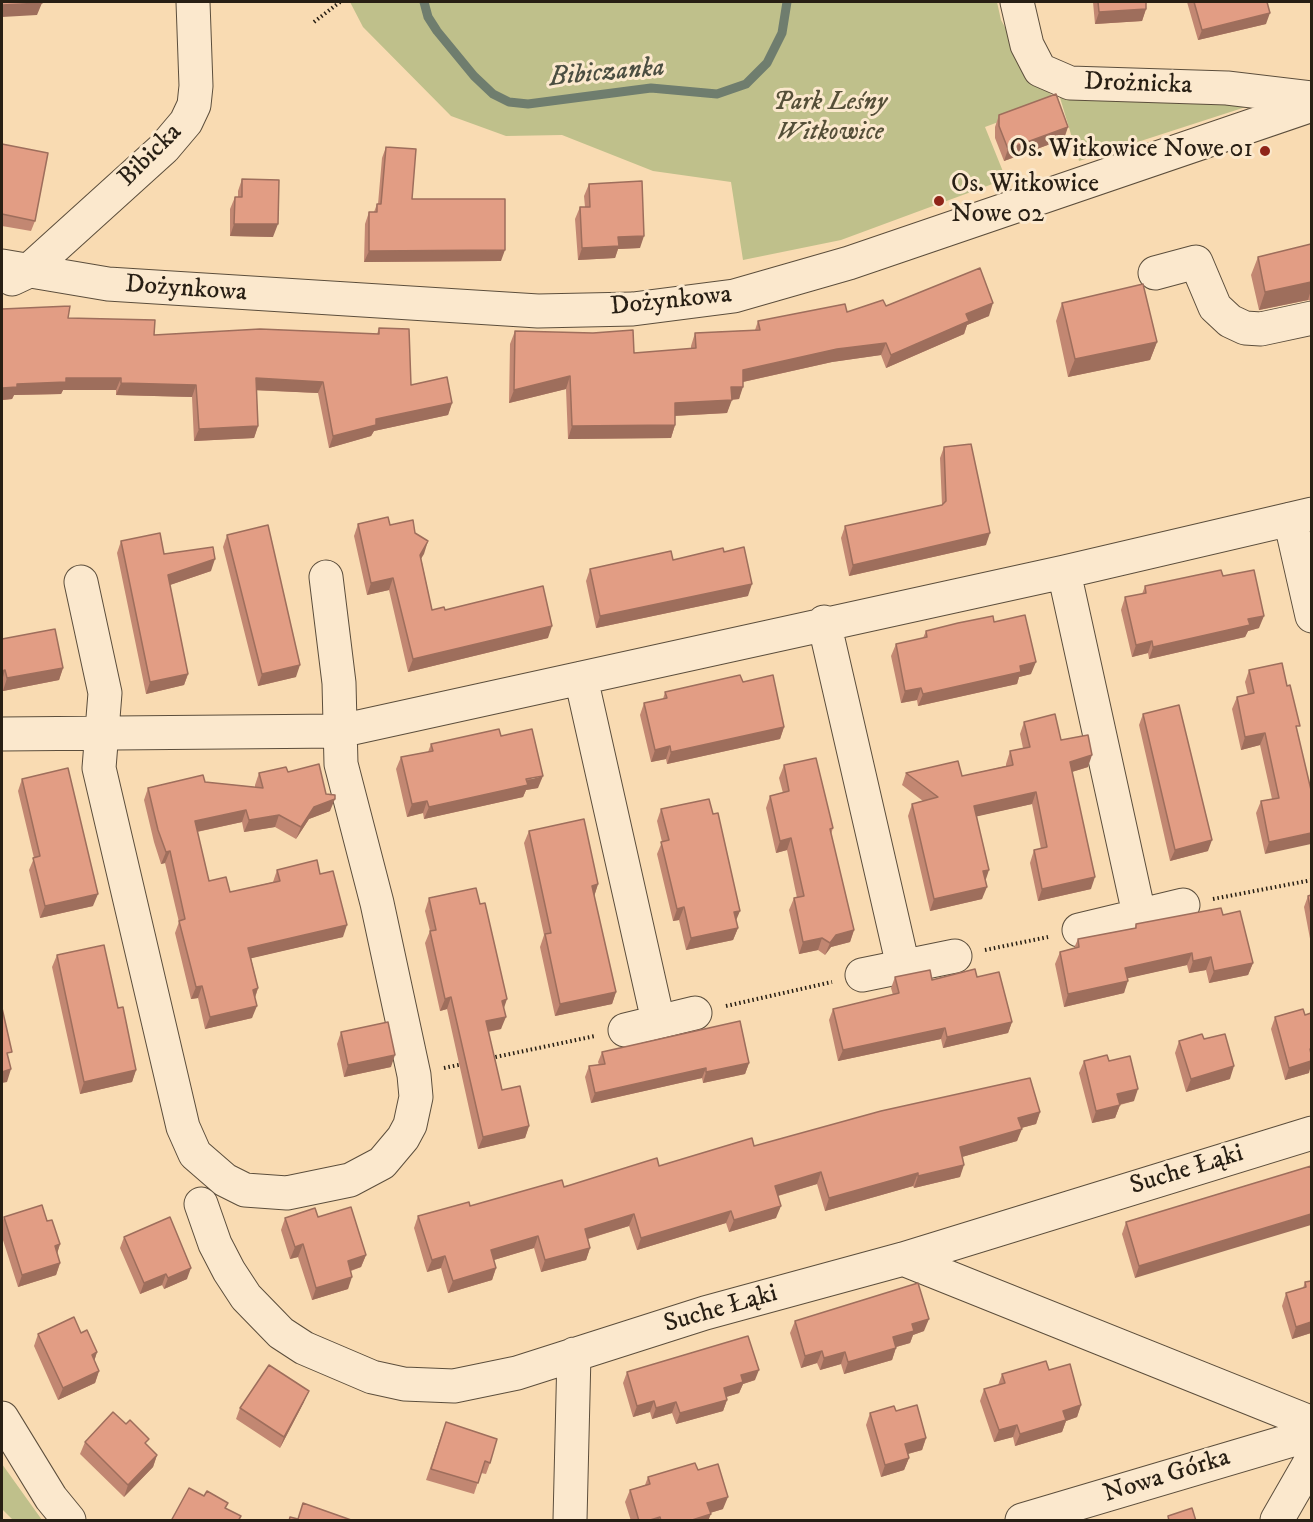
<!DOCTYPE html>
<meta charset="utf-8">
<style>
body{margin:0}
#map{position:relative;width:1313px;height:1522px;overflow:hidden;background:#f9dbb2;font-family:"IM FELL DW Pica",serif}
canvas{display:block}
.frame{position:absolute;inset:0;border:3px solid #281f14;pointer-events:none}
</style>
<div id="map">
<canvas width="1313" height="1522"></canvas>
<div class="frame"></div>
</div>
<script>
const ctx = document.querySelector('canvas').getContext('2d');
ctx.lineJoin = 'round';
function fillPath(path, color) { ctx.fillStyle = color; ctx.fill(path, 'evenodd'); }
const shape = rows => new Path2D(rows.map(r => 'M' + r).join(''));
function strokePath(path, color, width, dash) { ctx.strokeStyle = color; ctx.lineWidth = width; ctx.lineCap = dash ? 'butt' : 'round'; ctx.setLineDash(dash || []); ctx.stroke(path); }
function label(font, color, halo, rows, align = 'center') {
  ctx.font = font + ' "IM FELL DW Pica",serif'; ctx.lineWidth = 6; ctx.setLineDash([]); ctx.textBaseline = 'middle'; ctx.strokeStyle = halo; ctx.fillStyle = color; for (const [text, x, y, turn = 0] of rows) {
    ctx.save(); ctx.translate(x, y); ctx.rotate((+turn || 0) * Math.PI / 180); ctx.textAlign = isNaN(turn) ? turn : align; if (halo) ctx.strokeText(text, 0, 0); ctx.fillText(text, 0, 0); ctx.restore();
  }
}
fillPath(shape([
 [350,2,997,2,1001,20,1034,79,1057,100,985,127,1006,179,841,240,743,260,731,182,653,171,562,135,506,136,451,116,363,27],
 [1058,91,1258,103,1079,161],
 [2,1464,42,1520,13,1520,2,1509]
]), '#bfc08b');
strokePath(shape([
 [424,2,428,17,437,31,474,76,493,94,509,102,528,104,651,88,717,94,746,84,767,63,782,33,787,2]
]), '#6f7d6e', 9);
const minor = shape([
 [1017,2,1027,45,1040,70,1070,83,1227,88,1312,98],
 [2,266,108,284,538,311,633,309,734,296,849,263,1312,105],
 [1155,273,1196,262,1215,307,1230,321,1245,328,1261,329,1312,318],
 [12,279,27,272,164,148,186,122,194,105,196,86,193,2],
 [1290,519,1312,616],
 [1064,572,1139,914],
 [81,582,105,693,99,768,183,1127,195,1154,225,1180,245,1190,287,1193,350,1180,382,1163,403,1138,410,1125,416,1097,414,1075,377,903,341,764,339,683,326,577],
 [824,622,903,966],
 [581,678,658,1021],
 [2,734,340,731,1064,572,1312,514],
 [1079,930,1183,905],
 [862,975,955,956],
 [625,1030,695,1013],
 [201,1204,215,1244,229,1271,246,1297,281,1333,304,1348,372,1377,404,1384,454,1386,517,1373,705,1313,903,1259,1312,1133],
 [903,1259,1312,1423],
 [2,1418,51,1498,69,1520],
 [570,1520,574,1354],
 [1022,1520,1312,1434],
 [1277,1520,1312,1459]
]);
strokePath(minor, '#5c4e3c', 35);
strokePath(shape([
 [314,22,340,2],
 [1213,899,1312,880],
 [985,950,1048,937],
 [726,1006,832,982],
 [491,1058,595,1036],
 [444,1068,463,1064]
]), '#281f14', 4, [1.5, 3]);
strokePath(minor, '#fbe8cd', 33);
fillPath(shape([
 [1093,2,1146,2,1146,9,1142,21,1095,24],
 [1187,2,1267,2,1266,24,1198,40],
 [999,115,1064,139,1004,161,995,138,995,127],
 [2,144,35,221,31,231,2,226],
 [386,147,412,199,501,261,364,262,365,224,369,212,374,212,377,204,378,204,382,158],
 [242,179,273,237,230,236,230,209,235,197,238,197,238,191],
 [589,184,640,248,618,249,615,258,578,260,575,219,580,207,585,207,584,196],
 [1311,244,1311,301,1308,300,1259,310,1251,275,1258,257],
 [1062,303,1157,342,1150,360,1068,377,1056,321],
 [886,306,989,316,967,325,964,334,886,368,881,355,832,362,743,382,739,399,731,400,727,413,675,416,675,425,671,438,568,439,566,389,509,403,510,344,515,331,634,353,691,349,691,346,695,333,755,330,758,321,847,312],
 [68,318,154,335,377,334,379,328,411,385,452,403,448,415,374,431,371,436,329,448,318,393,256,390,258,426,254,438,194,441,192,397,116,395,116,390,63,390,61,394,14,395,12,399,2,400],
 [944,447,986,545,849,576,841,538,845,526,942,505,940,458],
 [358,524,390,525,415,533,428,541,421,558,432,610,445,610,548,638,408,672,389,590,367,595,354,536],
 [227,535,296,677,258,686,223,547],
 [121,541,164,554,211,571,170,585,188,674,184,685,146,694,117,553],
 [724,552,748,596,596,628,586,581,590,569,673,560],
 [1223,576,1259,628,1248,631,1245,637,1149,659,1148,653,1132,657,1121,610,1125,597,1142,594,1145,586],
 [994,622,1031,674,1019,677,1017,684,918,706,917,700,901,703,891,656,896,644,923,638,926,631],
 [2,639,63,668,59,680,3,691,2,685],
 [1249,670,1297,732,1311,790,1265,854,1256,813,1261,801,1272,799,1260,745,1241,750,1232,709,1237,697,1248,695,1245,682],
 [743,682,784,727,780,739,667,764,666,759,651,762,640,715,644,703,663,699,665,692],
 [1143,714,1208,851,1170,861,1139,725],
 [1024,722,1061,740,1088,767,1072,772,1091,889,1038,901,1030,863,1034,850,1041,849,1032,804,977,816,985,880,982,899,930,911,908,816,912,804,923,801,902,785,906,773,962,776,1006,766,1006,764,1010,751,1023,748,1020,734],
 [501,736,538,788,526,790,523,797,424,819,423,813,407,817,396,769,401,757,428,752,431,744],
 [784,765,833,828,831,834,854,930,850,942,831,947,825,955,818,950,799,954,789,910,794,898,797,898,787,850,776,853,766,808,770,796,783,793,779,778],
 [288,772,330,811,309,819,296,839,275,827,244,832,242,822,197,832,209,881,230,892,273,882,277,870,320,874,343,937,251,958,258,988,255,998,252,1018,205,1029,198,998,191,999,175,933,179,922,165,863,161,864,154,842,144,800,148,788,205,782,255,787,255,785,259,773],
 [22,779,93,906,40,918,29,870,34,858,18,791],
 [661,809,736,921,738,928,733,940,686,950,679,920,673,921,657,854,662,842,657,821],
 [529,831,598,884,594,896,616,992,612,1004,555,1016,540,947,544,935,524,843],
 [1311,895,1311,944,1304,907,1308,896],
 [429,898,504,1009,501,1029,488,1032,502,1090,529,1126,525,1138,478,1149,447,1009,440,1011,425,943,430,931,425,911],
 [1223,915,1253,963,1248,975,1209,983,1206,970,1189,973,1187,965,1127,978,1124,993,1064,1007,1055,964,1060,952,1074,948,1078,939,1135,928,1136,924],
 [57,955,118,1008,136,1070,132,1082,80,1094,52,967],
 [895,977,932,980,977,977,1012,1022,1008,1033,943,1048,941,1039,838,1061,829,1020,833,1009,893,995,891,988],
 [1275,1017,1309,1073,1285,1080,1271,1029],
 [341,1032,391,1067,344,1077,337,1044],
 [1204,1039,1230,1079,1186,1092,1175,1053,1179,1041],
 [602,1052,749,1063,745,1074,703,1083,702,1078,591,1103,585,1077,589,1066,599,1065,598,1062],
 [1084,1061,1109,1061,1134,1101,1120,1105,1115,1118,1092,1123,1079,1073],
 [1040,1112,1036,1124,1021,1128,1017,1141,962,1157,960,1177,914,1188,913,1186,825,1211,817,1184,778,1196,776,1218,729,1232,726,1223,637,1250,629,1226,588,1239,590,1248,586,1260,541,1272,534,1248,494,1260,496,1268,492,1280,448,1293,441,1268,427,1272,414,1228,418,1216,470,1206,754,1146],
 [1311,1166,1135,1278,1122,1234,1126,1222],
 [4,1217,47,1221,60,1244,57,1253,60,1263,56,1275,18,1287,2,1237,2,1223],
 [318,1217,366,1255,361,1267,351,1271,348,1289,312,1300,298,1257,290,1259,281,1230,285,1218],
 [124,1237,187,1279,164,1289,162,1285,140,1294,120,1248],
 [1311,1281,1311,1333,1292,1339,1282,1306,1286,1293,1303,1288,1305,1282],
 [795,1321,924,1331,913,1335,910,1343,896,1347,892,1360,844,1374,841,1364,820,1370,817,1363,801,1368,790,1333],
 [81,1333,97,1352,94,1361,99,1371,95,1383,58,1400,34,1346,38,1334],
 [1049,1370,1081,1405,1077,1417,1066,1421,1062,1432,1015,1446,1013,1437,994,1442,980,1401,984,1389,998,1385,1002,1374],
 [627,1372,755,1380,743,1384,739,1393,726,1397,727,1400,723,1411,676,1424,672,1413,652,1419,650,1412,633,1417,623,1383],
 [304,1402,280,1448,236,1419,240,1408],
 [896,1411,926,1438,922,1450,908,1454,909,1458,904,1470,881,1477,866,1425,870,1413],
 [442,1433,490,1463,486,1474,481,1473,474,1494,426,1480],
 [85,1442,147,1445,157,1455,153,1467,124,1497,80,1454],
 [698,1470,723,1509,710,1513,708,1521,631,1521,625,1502,630,1490,645,1485,648,1477]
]), '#c28772');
fillPath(shape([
 [42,3,37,15,2,17,2,5],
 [1146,9,1142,21,1095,24,1099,12],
 [1270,13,1266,24,1198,40,1202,30],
 [1068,127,1064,139,1004,161,1008,149],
 [234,224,278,224,273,237,230,236],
 [644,236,640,248,618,249,615,258,578,260,582,248,618,237],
 [505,250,501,261,364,262,369,251],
 [1311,282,1311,290,1308,300,1259,310,1265,292],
 [993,303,989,316,967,325,964,334,886,368,891,355,966,314],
 [1157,342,1150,360,1068,377,1075,359],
 [886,343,881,355,832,362,738,383,743,370,837,349],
 [570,376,566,389,509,403,514,390],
 [66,378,121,378,116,390,63,390,61,394,14,395,12,399,2,400,2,388,17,384],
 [256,378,323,382,318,393,251,390],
 [121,383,196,385,192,397,116,395],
 [731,387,743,387,739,399,726,400],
 [732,400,727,413,670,416,675,403],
 [452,403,448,415,374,431,371,436,329,448,333,436,376,419],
 [675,425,671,438,568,439,572,426],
 [258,426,254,438,194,441,199,429],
 [990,533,986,545,849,576,853,565],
 [428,541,424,554,416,567,420,555],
 [215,559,211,571,164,587,168,575],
 [393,578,389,590,367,595,371,583],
 [752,584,748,596,596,628,600,616],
 [1264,616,1259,628,1248,631,1245,637,1149,659,1153,647,1248,619],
 [552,626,548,638,408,672,413,659],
 [1152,641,1148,653,1132,657,1136,645],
 [1036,662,1031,674,1019,677,1017,684,918,706,923,694,1020,666],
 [300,665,296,677,258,686,262,674],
 [63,668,59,680,3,691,7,678],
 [5,670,2,681,2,671],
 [188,674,184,685,146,694,150,682],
 [921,688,917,700,901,703,905,691],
 [784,727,780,739,667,764,671,752],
 [1265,733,1260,745,1241,750,1245,737],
 [670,746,666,759,651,762,655,750],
 [1092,755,1088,767,1065,774,1070,762],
 [543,776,538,788,526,790,523,797,424,819,429,807],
 [1036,792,1032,804,970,818,974,806],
 [335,799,330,811,309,819,296,839,301,827,314,807],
 [427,801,423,813,407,817,412,804],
 [246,810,242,822,191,833,195,821],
 [279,815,275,827,244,832,249,820],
 [1311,833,1311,844,1265,854,1269,842],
 [791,838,787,850,776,853,780,841],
 [1212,840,1208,851,1170,861,1175,850],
 [170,851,165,863,161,864,166,852],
 [989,870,985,882,983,871],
 [1095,877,1091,889,1038,901,1042,889],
 [598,884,594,897,592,886],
 [987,887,982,899,930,911,934,899],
 [98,894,93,906,40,918,45,906],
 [684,907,679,920,673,921,677,909],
 [740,911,735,923,734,912],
 [347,925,343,937,244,960,248,948],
 [738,928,733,940,686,950,691,938],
 [854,930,850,942,831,947,825,955,830,943,836,935],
 [822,938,818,950,799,954,803,942],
 [1192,953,1187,965,1120,980,1125,968],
 [1211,957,1206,970,1189,973,1193,961],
 [1253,963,1248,975,1209,983,1214,971],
 [1128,981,1124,993,1064,1007,1068,994],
 [202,986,198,998,191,999,196,987],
 [258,988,254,1000,253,990],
 [616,992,612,1004,555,1016,560,1004],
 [451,997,447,1009,440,1011,445,999],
 [507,999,503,1011,502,1001],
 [257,1006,252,1018,205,1029,210,1017],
 [506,1017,501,1029,481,1033,486,1021],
 [1012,1022,1008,1033,943,1048,947,1037],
 [945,1028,941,1039,838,1061,843,1050],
 [395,1055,391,1067,344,1077,348,1065],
 [1311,1061,1311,1065,1309,1073,1285,1080,1289,1068],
 [749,1063,745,1074,703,1083,706,1072],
 [1234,1066,1230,1079,1186,1092,1191,1079],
 [706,1068,702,1078,591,1103,595,1093],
 [11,1069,7,1082,2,1083,2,1072],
 [136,1070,132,1082,80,1094,84,1082],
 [1138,1089,1134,1101,1113,1106,1117,1094],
 [1120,1105,1115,1118,1092,1123,1096,1111],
 [1040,1112,1036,1124,1014,1130,1018,1118],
 [529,1126,525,1138,478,1149,483,1137],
 [1022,1129,1017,1141,955,1159,960,1147],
 [964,1165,960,1177,914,1188,918,1176],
 [821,1172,817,1184,770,1198,775,1186],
 [918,1173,913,1186,825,1211,829,1198],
 [781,1206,776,1218,729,1232,734,1220],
 [731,1211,726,1223,637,1250,641,1238],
 [634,1214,629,1226,580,1241,585,1229],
 [1311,1214,1311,1225,1135,1278,1139,1266],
 [538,1236,534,1248,487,1262,491,1250],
 [60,1244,56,1257,55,1246],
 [303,1244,298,1257,290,1259,295,1247],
 [590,1248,586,1260,541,1272,545,1260],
 [366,1255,361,1267,343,1273,348,1261],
 [445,1256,441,1268,427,1272,432,1260],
 [60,1263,56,1275,18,1287,22,1275],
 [191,1268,187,1279,164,1289,168,1278],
 [496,1268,492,1280,448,1293,453,1281],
 [166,1274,162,1285,140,1294,144,1283],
 [352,1277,348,1289,312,1300,316,1288],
 [929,1319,924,1331,913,1335,910,1343,889,1349,893,1337,912,1324],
 [1311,1322,1311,1333,1292,1339,1296,1327],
 [896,1348,892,1360,844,1374,848,1362],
 [822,1351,817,1363,801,1368,805,1356],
 [97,1352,93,1365,92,1355],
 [845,1352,841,1364,820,1370,824,1358],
 [759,1370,755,1380,743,1384,739,1393,720,1399,724,1388,741,1375],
 [99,1371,95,1383,58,1400,63,1388],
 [309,1391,304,1402,280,1448,284,1437],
 [727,1400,723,1411,676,1424,680,1413],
 [654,1401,650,1412,633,1417,637,1406],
 [676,1402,672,1413,652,1419,656,1408],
 [1081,1405,1077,1417,1066,1421,1062,1432,1015,1446,1020,1434,1063,1411],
 [1017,1425,1013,1437,994,1442,999,1430],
 [926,1438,922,1450,900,1456,905,1444],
 [157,1455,153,1467,124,1497,128,1485],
 [909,1458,904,1470,881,1477,885,1465],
 [728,1497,723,1509,703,1515,707,1503],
 [711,1514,708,1521,689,1521],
 [660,1517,658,1521,647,1521]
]), '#9e6e5c');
const building = shape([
 [2,2,41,2,42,3,2,5,2,2],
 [1098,2,1146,2,1146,9,1099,12,1098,2],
 [1194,2,1267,2,1270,13,1202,30,1194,2],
 [1056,94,1068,127,1008,149,999,126,999,115,1056,94],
 [2,144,48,153,35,221,2,214,2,144],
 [386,147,416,149,412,199,505,199,505,250,369,251,369,212,377,212,377,204,381,204,386,147],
 [242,179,279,180,278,224,234,224,235,197,242,197,242,179],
 [642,181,644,236,618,237,619,246,582,248,580,207,590,207,589,184,642,181],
 [1311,244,1311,282,1265,292,1258,257,1311,244],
 [980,268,993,303,966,314,969,321,891,355,886,343,837,349,743,370,743,387,731,387,732,400,675,403,675,425,572,426,570,376,514,390,515,331,593,333,633,330,634,353,696,348,695,333,760,330,758,321,845,304,847,312,883,300,886,306,980,268],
 [1143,284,1157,342,1075,359,1062,303,1143,284],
 [70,306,68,318,155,320,154,335,260,329,379,334,379,328,409,329,411,385,447,377,452,403,376,419,376,425,333,436,323,382,256,378,258,426,199,429,196,385,121,383,121,378,66,378,66,382,17,384,17,387,2,388,2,309,70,306],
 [971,444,990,533,853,565,845,526,942,505,946,501,944,447,971,444],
 [388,517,390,525,413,520,415,533,428,541,420,555,432,610,444,607,445,610,543,586,552,626,413,659,393,578,371,583,358,524,388,517],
 [268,525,300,665,262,674,227,535,268,525],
 [160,533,164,554,213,547,215,559,168,575,188,674,150,682,121,541,160,533],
 [744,547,752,584,600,616,590,569,671,551,673,560,723,548,724,552,744,547],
 [1221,570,1223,576,1254,570,1264,616,1248,619,1250,625,1153,647,1152,641,1136,645,1125,597,1146,593,1145,586,1221,570],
 [1025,615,1036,662,1020,666,1021,672,923,694,921,688,905,691,896,644,927,637,926,631,958,623,993,616,994,622,1025,615],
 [55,629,63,668,7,678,5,670,2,671,2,639,55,629],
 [1282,663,1287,686,1290,685,1300,726,1296,726,1311,790,1311,833,1269,842,1261,801,1279,798,1265,733,1245,737,1237,697,1254,693,1249,670,1282,663],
 [740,675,743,682,773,675,784,727,671,752,670,746,655,750,644,703,667,698,665,692,740,675],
 [1179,705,1212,840,1175,850,1143,714,1179,705],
 [1055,714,1061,740,1088,735,1092,755,1070,762,1095,877,1042,889,1034,850,1047,847,1036,792,974,806,989,870,983,871,987,887,934,899,912,804,938,797,906,773,958,761,962,776,1013,765,1010,751,1030,747,1024,722,1055,714],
 [499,729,501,736,532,729,543,776,526,779,528,785,429,807,427,801,412,804,401,757,433,751,431,744,499,729],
 [816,758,833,828,830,829,854,930,836,935,830,943,822,938,803,942,794,898,804,896,791,838,780,841,770,796,789,791,784,765,816,758],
 [319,764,326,794,335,795,335,799,314,807,301,827,279,815,249,820,246,810,195,821,209,881,226,877,230,892,280,881,277,870,317,860,320,874,333,871,347,925,248,948,258,988,253,990,257,1006,210,1017,202,986,196,987,179,921,185,919,170,851,166,852,158,830,148,788,203,775,205,782,263,788,259,773,286,767,288,772,319,764],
 [68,768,98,894,45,906,33,858,40,856,22,779,68,768],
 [709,799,713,814,718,813,740,911,734,912,738,928,691,938,684,907,677,909,661,842,669,840,661,809,709,799],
 [584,819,598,884,592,886,616,992,560,1004,545,934,551,933,529,831,584,819],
 [476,888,480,904,485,903,507,999,502,1001,506,1017,486,1021,502,1090,520,1086,529,1126,483,1137,451,997,445,999,430,931,436,930,429,898,476,888],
 [1311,895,1311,914,1308,896,1311,895],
 [1221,908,1223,915,1240,911,1253,963,1214,971,1211,957,1193,961,1192,953,1125,968,1128,981,1068,994,1060,952,1079,947,1078,939,1136,928,1136,924,1221,908],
 [104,945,118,1008,123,1007,136,1070,84,1082,57,955,104,945],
 [975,969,977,977,999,972,1012,1022,947,1037,945,1028,843,1050,833,1009,899,993,895,977,930,970,932,980,975,969],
 [2,1008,12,1052,7,1053,11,1069,2,1072,2,1008],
 [1303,1009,1305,1015,1311,1013,1311,1049,1310,1049,1311,1054,1311,1061,1289,1068,1275,1017,1303,1009],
 [740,1021,749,1063,706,1072,706,1068,595,1093,589,1066,605,1064,602,1052,740,1021],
 [388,1022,395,1055,348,1065,341,1032,388,1022],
 [1202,1034,1204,1039,1225,1034,1234,1066,1191,1079,1179,1041,1202,1034],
 [1107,1055,1109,1061,1130,1056,1138,1089,1117,1094,1120,1105,1096,1111,1084,1061,1107,1055],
 [1030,1078,1040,1112,1018,1118,1022,1129,960,1147,964,1165,918,1176,918,1173,829,1198,821,1172,775,1186,781,1206,734,1220,731,1211,641,1238,634,1214,585,1229,590,1248,545,1260,538,1236,491,1250,496,1268,453,1281,445,1256,432,1260,418,1216,469,1202,470,1206,562,1180,564,1187,657,1158,659,1166,752,1138,754,1146,881,1111,1030,1078],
 [1311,1166,1311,1214,1139,1266,1126,1222,1311,1166],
 [42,1205,47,1221,52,1220,60,1244,55,1246,60,1263,22,1275,4,1217,42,1205],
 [351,1207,366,1255,348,1261,352,1277,316,1288,303,1244,295,1247,285,1218,315,1208,318,1217,351,1207],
 [170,1217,191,1268,168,1278,166,1274,144,1283,124,1237,170,1217],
 [1311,1281,1311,1322,1296,1327,1286,1293,1306,1287,1305,1282,1311,1281],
 [918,1283,929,1319,912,1324,914,1331,893,1337,896,1348,848,1362,845,1352,824,1358,822,1351,805,1356,795,1321,918,1283],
 [74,1317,81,1333,87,1330,97,1352,92,1355,99,1371,63,1388,38,1334,74,1317],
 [748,1336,759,1370,741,1375,743,1382,724,1388,727,1400,680,1413,676,1402,656,1408,654,1401,637,1406,627,1372,748,1336],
 [1046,1361,1049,1370,1070,1364,1081,1405,1063,1411,1066,1420,1020,1434,1017,1425,999,1430,984,1389,1005,1383,1002,1374,1046,1361],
 [269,1365,309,1391,284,1437,240,1408,269,1365],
 [917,1405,926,1438,905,1444,909,1458,885,1465,870,1413,894,1406,896,1411,917,1405],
 [113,1412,126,1424,130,1420,149,1439,145,1443,157,1455,128,1485,85,1442,113,1412],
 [446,1422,497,1439,490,1463,485,1461,478,1483,431,1469,446,1422],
 [695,1463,698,1470,718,1464,728,1497,707,1503,711,1514,689,1521,661,1521,660,1517,647,1521,639,1521,630,1490,650,1484,648,1477,695,1463],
 [189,1488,204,1496,207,1491,228,1503,225,1508,241,1516,238,1521,171,1521,189,1488],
 [303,1503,354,1521,289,1521,290,1517,298,1519,303,1503],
 [1192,1508,1196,1521,1169,1521,1168,1516,1192,1508]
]);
fillPath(building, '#e29d84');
strokePath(building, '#9e6e5c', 1.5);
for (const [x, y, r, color] of [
 [1265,151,6,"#8f2418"],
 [939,201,6,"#8f2418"]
]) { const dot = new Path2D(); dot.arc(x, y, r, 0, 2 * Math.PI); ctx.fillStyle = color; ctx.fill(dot); strokePath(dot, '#fbe8cd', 2); }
label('26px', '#281f14', '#fbe8cd', [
 ["Drożnicka",1138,85,2],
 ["Bibicka",151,156,-45],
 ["Dożynkowa",186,290,4],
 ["Dożynkowa",671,302,-6],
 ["Suche Łąki",1187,1171,-17],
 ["Suche Łąki",721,1310,-16],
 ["Nowa Górka",1167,1477,-17]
]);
label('italic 26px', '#554f38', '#fbe8cd', [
 ["Park Leśny",830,104],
 ["Witkowice",830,134]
]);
label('26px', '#281f14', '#fbe8cd', [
 ["Os. Witkowice Nowe 01",1253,151],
 ["Os. Witkowice",951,186,"left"],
 ["Nowe 02",951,216,"left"]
], 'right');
label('italic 27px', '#4b4e41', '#fbe8cd', [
 ["Bibiczanka",607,74,-5]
]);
</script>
